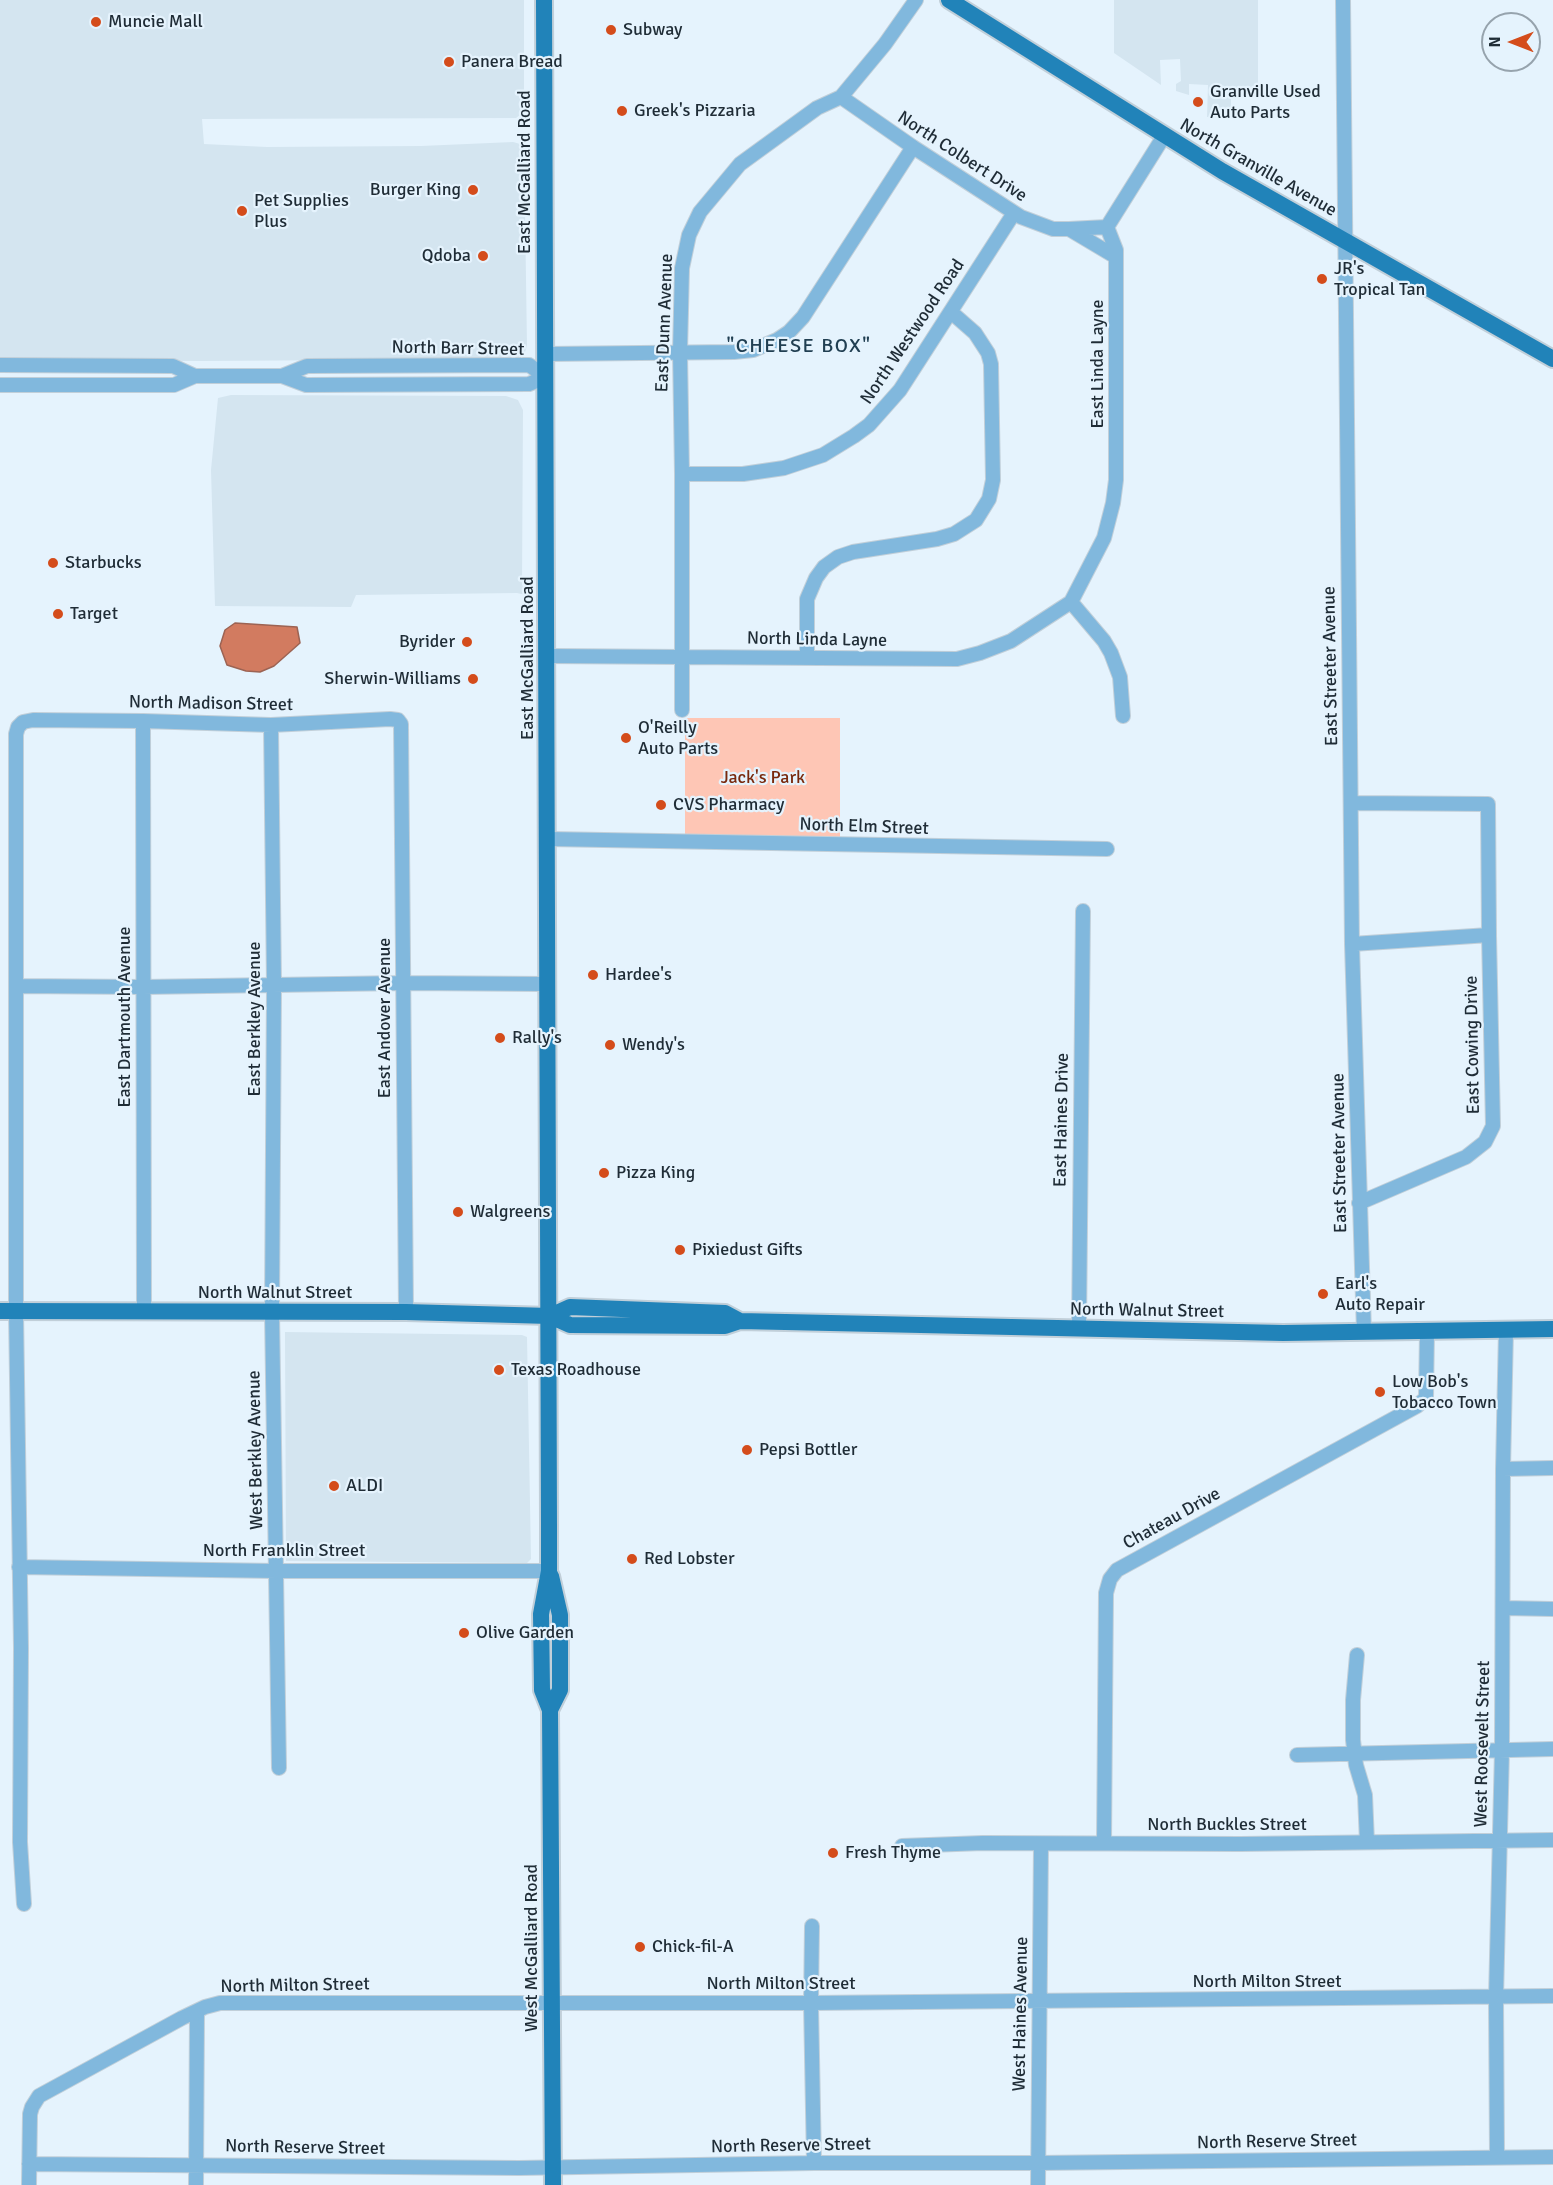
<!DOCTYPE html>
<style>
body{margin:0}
#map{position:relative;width:1553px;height:2185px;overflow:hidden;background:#e5f3fd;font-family:Signika,sans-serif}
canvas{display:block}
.north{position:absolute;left:1481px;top:12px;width:60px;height:60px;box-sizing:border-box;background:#e5f3fd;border:2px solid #96a3ad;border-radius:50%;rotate:270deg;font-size:16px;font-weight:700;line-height:24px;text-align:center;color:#1f2c36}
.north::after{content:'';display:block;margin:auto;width:21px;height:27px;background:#d44c1b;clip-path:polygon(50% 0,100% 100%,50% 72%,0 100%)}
</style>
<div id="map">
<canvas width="1553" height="2185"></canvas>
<div class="north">N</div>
</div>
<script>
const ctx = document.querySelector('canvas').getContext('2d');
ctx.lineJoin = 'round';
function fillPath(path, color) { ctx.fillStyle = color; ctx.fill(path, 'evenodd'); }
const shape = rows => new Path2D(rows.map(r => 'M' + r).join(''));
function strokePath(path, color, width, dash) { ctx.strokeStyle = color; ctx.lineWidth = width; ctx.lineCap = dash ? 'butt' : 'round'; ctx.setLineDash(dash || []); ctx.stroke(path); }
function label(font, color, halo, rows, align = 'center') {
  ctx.font = font + ' Signika,sans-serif'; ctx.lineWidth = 4.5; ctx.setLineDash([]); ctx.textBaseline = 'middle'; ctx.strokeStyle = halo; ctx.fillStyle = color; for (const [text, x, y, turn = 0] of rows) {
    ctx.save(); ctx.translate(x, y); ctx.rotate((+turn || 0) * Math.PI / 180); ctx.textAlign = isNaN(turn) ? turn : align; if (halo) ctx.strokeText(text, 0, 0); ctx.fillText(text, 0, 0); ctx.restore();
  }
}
fillPath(shape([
 [0,0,524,0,524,112,516,118,202,119,204,144,267,147,421,146,513,142,524,145,527,346,524,355,513,359,201,361,0,360],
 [1114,0,1258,0,1258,91,1231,90,1231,118,1207,117,1208,85,1189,84,1189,95,1176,91,1176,84,1181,81,1180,59,1160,60,1161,85,1114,53],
 [231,395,506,396,518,400,523,410,522,584,526,595,517,593,356,595,351,607,215,606,211,470,218,398],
 [285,1332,522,1335,527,1337,531,1559,527,1563,286,1561]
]), '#d4e5f0');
fillPath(shape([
 [685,718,840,718,840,837,685,837]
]), '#fec6b5');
const water = shape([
 [235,623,297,627,300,643,274,666,260,672,246,671,227,665,220,646,225,630,235,623]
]);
fillPath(water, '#d27b60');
strokePath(water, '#9c6353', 1.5);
const minor = shape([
 [1343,0,1352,944,1364,1332],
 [841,97,913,147,1021,217,1053,229,1069,229,1116,257],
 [1069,229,1107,227],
 [546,354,734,352,753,350,777,340,789,332,803,317,913,147],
 [0,365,173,366,195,376,282,376,306,385,529,384,546,377],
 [282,376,307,366,529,365,546,377],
 [0,385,174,385,195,376],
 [682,474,743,474,784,468,823,455,854,436,869,425,900,390,1014,213],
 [1071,602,1104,641,1111,653,1120,677,1123,716],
 [547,656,957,659,980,653,1011,641,1071,602,1104,538,1113,503,1116,480,1116,250,1107,227,1164,136],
 [807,657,807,599,816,578,824,567,838,557,853,552,937,539,954,534,976,520,989,499,993,480,991,364,988,353,975,333,951,312],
 [682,710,682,474,680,352,682,268,689,235,700,212,740,164,817,108,841,97,885,44,916,0],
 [143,721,144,1312],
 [271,725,274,986,272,1312,279,1768],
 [1351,803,1488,804,1489,935,1493,1126,1485,1142,1466,1157,1359,1203],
 [548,839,1107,849],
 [1352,944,1489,935],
 [16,986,143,987,403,983,548,984],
 [1079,1329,1083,911],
 [1503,1469,1553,1468],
 [19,1567,276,1571,549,1571],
 [1503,1608,1553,1609],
 [1357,1655,1353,1700,1353,1740,1356,1765,1365,1795,1367,1842],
 [1297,1755,1553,1749],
 [1104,1843,1106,1593,1110,1579,1117,1570,1417,1406,1426,1398,1427,1331],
 [902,1846,983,1843,1240,1844,1553,1840],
 [24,1904,20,1842,21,1648,16,1311,16,734,18,727,23,722,33,720,143,721,271,725,390,719,398,720,401,724,406,1312],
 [812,1926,811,2003,814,2163],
 [1497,2157,1496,1998,1502,1750,1503,1469,1506,1330],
 [29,2164,519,2168,814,2163,1038,2163,1553,2157],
 [29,2185,30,2114,32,2107,39,2096,182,2018,205,2007,220,2003,811,2003,1553,1996],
 [196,2185,197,2011],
 [1038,2185,1041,1844]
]);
const major = shape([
 [544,0,549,1524,549,1571,541,1614,542,1690,550,1710,553,2185],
 [949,0,1222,171,1553,359],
 [0,1311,406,1312,550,1316,570,1325,725,1326,740,1321,1283,1333,1553,1329],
 [550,1316,570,1307,725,1313,740,1321],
 [550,1710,560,1690,560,1615,551,1576]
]);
strokePath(minor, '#c1cfd9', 16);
strokePath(major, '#c1cfd9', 20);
strokePath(minor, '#81b8dd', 14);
strokePath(major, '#2183b9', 16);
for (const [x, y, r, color] of [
 [96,22,6,"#d44c1b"],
 [611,30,6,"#d44c1b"],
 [449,62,6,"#d44c1b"],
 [1198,102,6,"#d44c1b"],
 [622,111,6,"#d44c1b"],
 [473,190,6,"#d44c1b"],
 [242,211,6,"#d44c1b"],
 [483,256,6,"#d44c1b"],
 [1322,279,6,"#d44c1b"],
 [53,563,6,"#d44c1b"],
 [58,614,6,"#d44c1b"],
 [467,642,6,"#d44c1b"],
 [473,679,6,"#d44c1b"],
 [626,738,6,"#d44c1b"],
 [661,805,6,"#d44c1b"],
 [593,975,6,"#d44c1b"],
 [500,1038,6,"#d44c1b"],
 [610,1045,6,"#d44c1b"],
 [604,1173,6,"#d44c1b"],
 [458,1212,6,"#d44c1b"],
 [680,1250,6,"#d44c1b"],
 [1323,1294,6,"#d44c1b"],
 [499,1370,6,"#d44c1b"],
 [1380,1392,6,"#d44c1b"],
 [747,1450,6,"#d44c1b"],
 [334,1486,6,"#d44c1b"],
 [632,1559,6,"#d44c1b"],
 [464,1633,6,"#d44c1b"],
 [833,1853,6,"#d44c1b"],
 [640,1947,6,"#d44c1b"]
]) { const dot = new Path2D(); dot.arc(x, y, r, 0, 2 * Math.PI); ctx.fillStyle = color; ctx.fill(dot); strokePath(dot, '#e5f3fd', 2); }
label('18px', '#1f2c36', '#e5f3fd', [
 ["Muncie Mall",108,22],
 ["Subway",623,30],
 ["Panera Bread",461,62],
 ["Granville Used",1210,92],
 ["Auto Parts",1210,113],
 ["Greek's Pizzaria",634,111],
 ["Burger King",461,190,"right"],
 ["Pet Supplies",254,201],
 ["Plus",254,222],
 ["Qdoba",471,256,"right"],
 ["JR's",1334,269],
 ["Tropical Tan",1334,290],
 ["Starbucks",65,563],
 ["Target",70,614],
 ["Byrider",455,642,"right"],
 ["Sherwin-Williams",461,679,"right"],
 ["O'Reilly",638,728],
 ["Auto Parts",638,749],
 ["CVS Pharmacy",673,805],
 ["Hardee's",605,975],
 ["Rally's",512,1038],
 ["Wendy's",622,1045],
 ["Pizza King",616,1173],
 ["Walgreens",470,1212],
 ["Pixiedust Gifts",692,1250],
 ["Earl's",1335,1284],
 ["Auto Repair",1335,1305],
 ["Texas Roadhouse",511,1370],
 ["Low Bob's",1392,1382],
 ["Tobacco Town",1392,1403],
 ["Pepsi Bottler",759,1450],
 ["ALDI",346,1486],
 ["Red Lobster",644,1559],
 ["Olive Garden",476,1633],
 ["Fresh Thyme",845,1853],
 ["Chick-fil-A",652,1947]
], 'left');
label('18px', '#1f2c36', '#e5f3fd', [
 ["North Colbert Drive",962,157,33],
 ["North Granville Avenue",1258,168,30],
 ["East McGalliard Road",525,172,-90],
 ["East Dunn Avenue",665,323,-88],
 ["North Westwood Road",913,332,-56],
 ["North Barr Street",458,349,1],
 ["East Linda Layne",1098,364,-90],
 ["North Linda Layne",817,640,1],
 ["East McGalliard Road",528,658,-90],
 ["East Streeter Avenue",1331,666,-91],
 ["North Madison Street",211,704,1],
 ["North Elm Street",864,827,2],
 ["East Dartmouth Avenue",125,1017,-90],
 ["East Andover Avenue",385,1018,-90],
 ["East Berkley Avenue",255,1019,-90],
 ["East Cowing Drive",1473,1045,-91],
 ["East Haines Drive",1062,1120,-89],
 ["East Streeter Avenue",1340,1153,-91],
 ["North Walnut Street",275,1293],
 ["North Walnut Street",1147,1311,1],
 ["West Berkley Avenue",256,1450,-91],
 ["Chateau Drive",1172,1519,-29],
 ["North Franklin Street",284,1551],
 ["West Roosevelt Street",1483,1744,-89],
 ["North Buckles Street",1227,1825],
 ["West McGalliard Road",532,1948,-90],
 ["North Milton Street",1267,1982],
 ["North Milton Street",781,1984],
 ["North Milton Street",295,1986,-1],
 ["West Haines Avenue",1021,2014,-89],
 ["North Reserve Street",1277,2142,-1],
 ["North Reserve Street",791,2146,-1],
 ["North Reserve Street",305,2148,1]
]);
label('18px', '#78290d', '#e5f3fd', [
 ["Jack's Park",763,778]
]);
ctx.letterSpacing = '1.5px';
label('20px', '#213f52', '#e5f3fd', [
 ["\"CHEESE BOX\"",799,347]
]);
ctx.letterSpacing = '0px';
</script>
